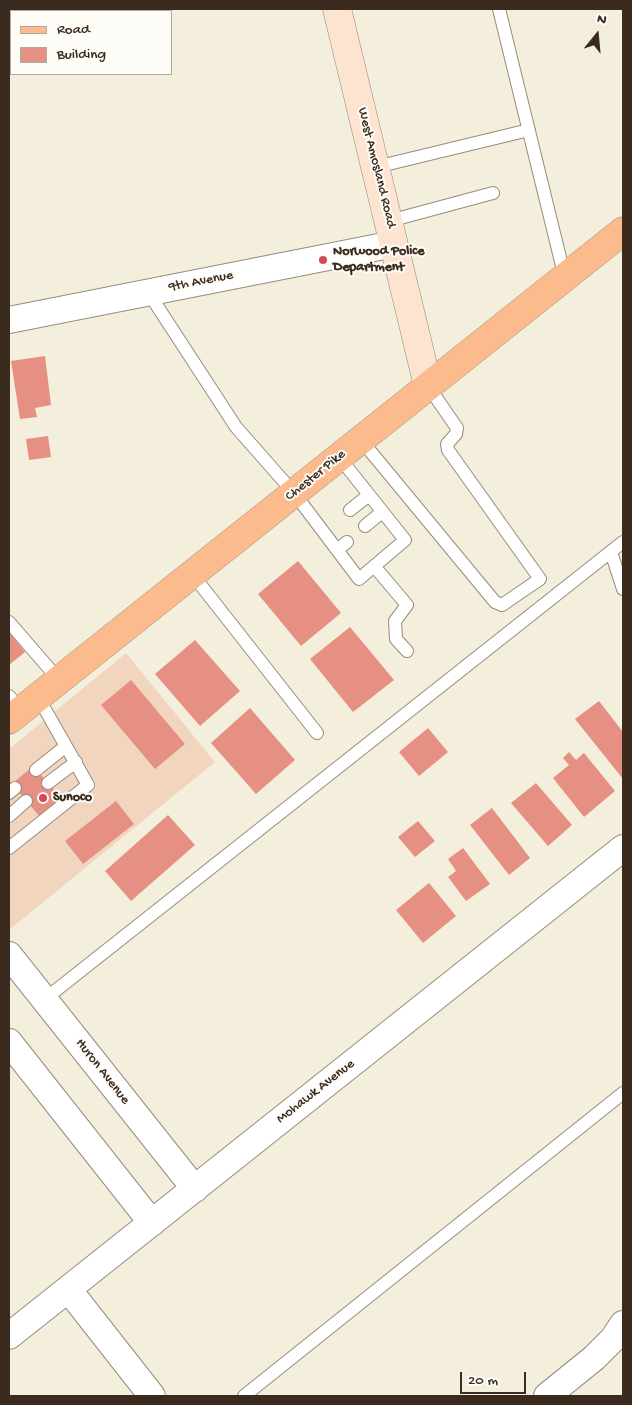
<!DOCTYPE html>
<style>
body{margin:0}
#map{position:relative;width:632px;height:1405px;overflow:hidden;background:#f3efdc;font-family:"Gochi Hand",sans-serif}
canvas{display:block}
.frame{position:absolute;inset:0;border:10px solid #3b2a1e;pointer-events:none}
.legend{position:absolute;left:10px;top:10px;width:162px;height:65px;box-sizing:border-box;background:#fdfcf7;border:1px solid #afa8a0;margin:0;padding:6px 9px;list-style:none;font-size:15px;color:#3b2a1e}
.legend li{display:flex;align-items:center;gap:10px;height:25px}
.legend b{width:25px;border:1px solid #afa8a0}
.north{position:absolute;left:572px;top:10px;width:50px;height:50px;-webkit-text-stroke:4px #fdfcf7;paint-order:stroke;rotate:17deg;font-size:14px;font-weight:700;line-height:20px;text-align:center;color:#3b2a1e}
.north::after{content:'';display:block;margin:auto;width:18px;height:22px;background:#3b2a1e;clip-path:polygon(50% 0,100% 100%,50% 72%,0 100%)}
.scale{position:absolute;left:460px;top:1372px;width:66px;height:22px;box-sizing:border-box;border:2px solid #3b2a1e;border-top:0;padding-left:6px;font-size:15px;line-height:18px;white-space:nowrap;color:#3b2a1e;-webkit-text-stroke:4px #fdfcf7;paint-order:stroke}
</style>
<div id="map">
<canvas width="632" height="1405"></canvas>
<div class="frame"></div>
<ul class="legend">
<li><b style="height:6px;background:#fbbb8d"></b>Road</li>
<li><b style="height:14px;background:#e68f83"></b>Building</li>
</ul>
<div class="north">N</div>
<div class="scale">20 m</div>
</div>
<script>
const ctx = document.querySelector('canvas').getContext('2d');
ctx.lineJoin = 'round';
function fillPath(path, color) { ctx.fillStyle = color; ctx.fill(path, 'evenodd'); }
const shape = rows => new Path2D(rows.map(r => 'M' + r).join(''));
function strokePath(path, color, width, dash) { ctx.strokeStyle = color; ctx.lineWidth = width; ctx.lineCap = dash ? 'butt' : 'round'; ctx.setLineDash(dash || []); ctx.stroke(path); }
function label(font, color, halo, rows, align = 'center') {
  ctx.font = font + ' "Gochi Hand",sans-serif'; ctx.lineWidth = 4; ctx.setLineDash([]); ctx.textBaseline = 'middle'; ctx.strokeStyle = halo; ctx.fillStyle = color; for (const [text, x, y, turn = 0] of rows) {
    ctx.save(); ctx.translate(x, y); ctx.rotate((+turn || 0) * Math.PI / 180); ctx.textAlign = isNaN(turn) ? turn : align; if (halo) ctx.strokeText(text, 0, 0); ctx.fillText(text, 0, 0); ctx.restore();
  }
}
fillPath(shape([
 [126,653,215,762,9,930,9,749]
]), '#f2d5be');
fillPath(shape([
 [45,356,51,405,35,408,37,417,20,419,11,361],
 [48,436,51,457,29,460,26,439],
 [298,561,341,613,301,646,258,594],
 [350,627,394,680,353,712,310,659],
 [9,632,25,652,9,665],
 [195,640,240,691,200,726,155,674],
 [131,680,185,744,155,769,101,705],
 [599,701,623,732,623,779,575,719],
 [250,708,295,760,256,794,211,743],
 [428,728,448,752,419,776,399,752],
 [569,752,576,760,584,753,615,791,584,817,553,778,569,765,563,758],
 [33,766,63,800,41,818,12,784],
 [536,783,572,825,548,846,511,803],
 [116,801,134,824,83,864,65,841],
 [492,808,530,858,509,875,470,825],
 [168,815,195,845,131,901,105,871],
 [418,821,435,841,415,857,398,837],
 [463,848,490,884,466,901,448,877,456,871,448,859],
 [429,883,456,916,423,943,396,910]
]), '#e68f83');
const lane = shape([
 [499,9,565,278],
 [376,167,529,130],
 [389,221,493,193],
 [148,292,236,427,294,493,359,579,405,540,339,457],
 [361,440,495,602,502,605,540,579,448,450,447,444,456,434,457,428,428,386],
 [350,510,369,495],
 [365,526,382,512],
 [337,550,347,542],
 [611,552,623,589],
 [374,566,407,605,395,621,396,639,407,651],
 [192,574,317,733],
 [9,622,59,680],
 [9,696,21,710],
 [36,770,66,746],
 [48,783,76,762],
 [9,793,15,788],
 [9,816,26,801],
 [9,848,88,785,38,697],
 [45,999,623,542],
 [244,1396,623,1093]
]);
const street = shape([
 [9,320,394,244],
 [9,955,195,1189],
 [9,1042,152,1223],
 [68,1289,152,1396],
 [9,1336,623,848],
 [547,1396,594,1358,613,1339,623,1324]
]);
const secondary = shape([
 [337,9,428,386]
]);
const primary = shape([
 [9,720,623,231]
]);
strokePath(lane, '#978c7d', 14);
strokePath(street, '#978c7d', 28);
strokePath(secondary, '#978c7d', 29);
strokePath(primary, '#978c7d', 29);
strokePath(lane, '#fff', 12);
strokePath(street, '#fff', 26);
strokePath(secondary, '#fde4d1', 28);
strokePath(primary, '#fbbb8d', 28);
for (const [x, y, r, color] of [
 [323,260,5,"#d1495b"],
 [43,798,5,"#d1495b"]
]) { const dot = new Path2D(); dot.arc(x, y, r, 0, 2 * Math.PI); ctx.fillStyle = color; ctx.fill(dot); strokePath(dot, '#fdfcf7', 2); }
label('14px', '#3b2a1e', '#fdfcf7', [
 ["West Amosland Road",376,168,76],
 ["9th Avenue",201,282,-11],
 ["Chester Pike",316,476,-39],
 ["Huron Avenue",102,1072,52],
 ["Mohawk Avenue",316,1092,-38]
]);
label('bold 14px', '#3b2a1e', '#fdfcf7', [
 ["Norwood Police",333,252],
 ["Department",333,268],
 ["Sunoco",53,798]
], 'left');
</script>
